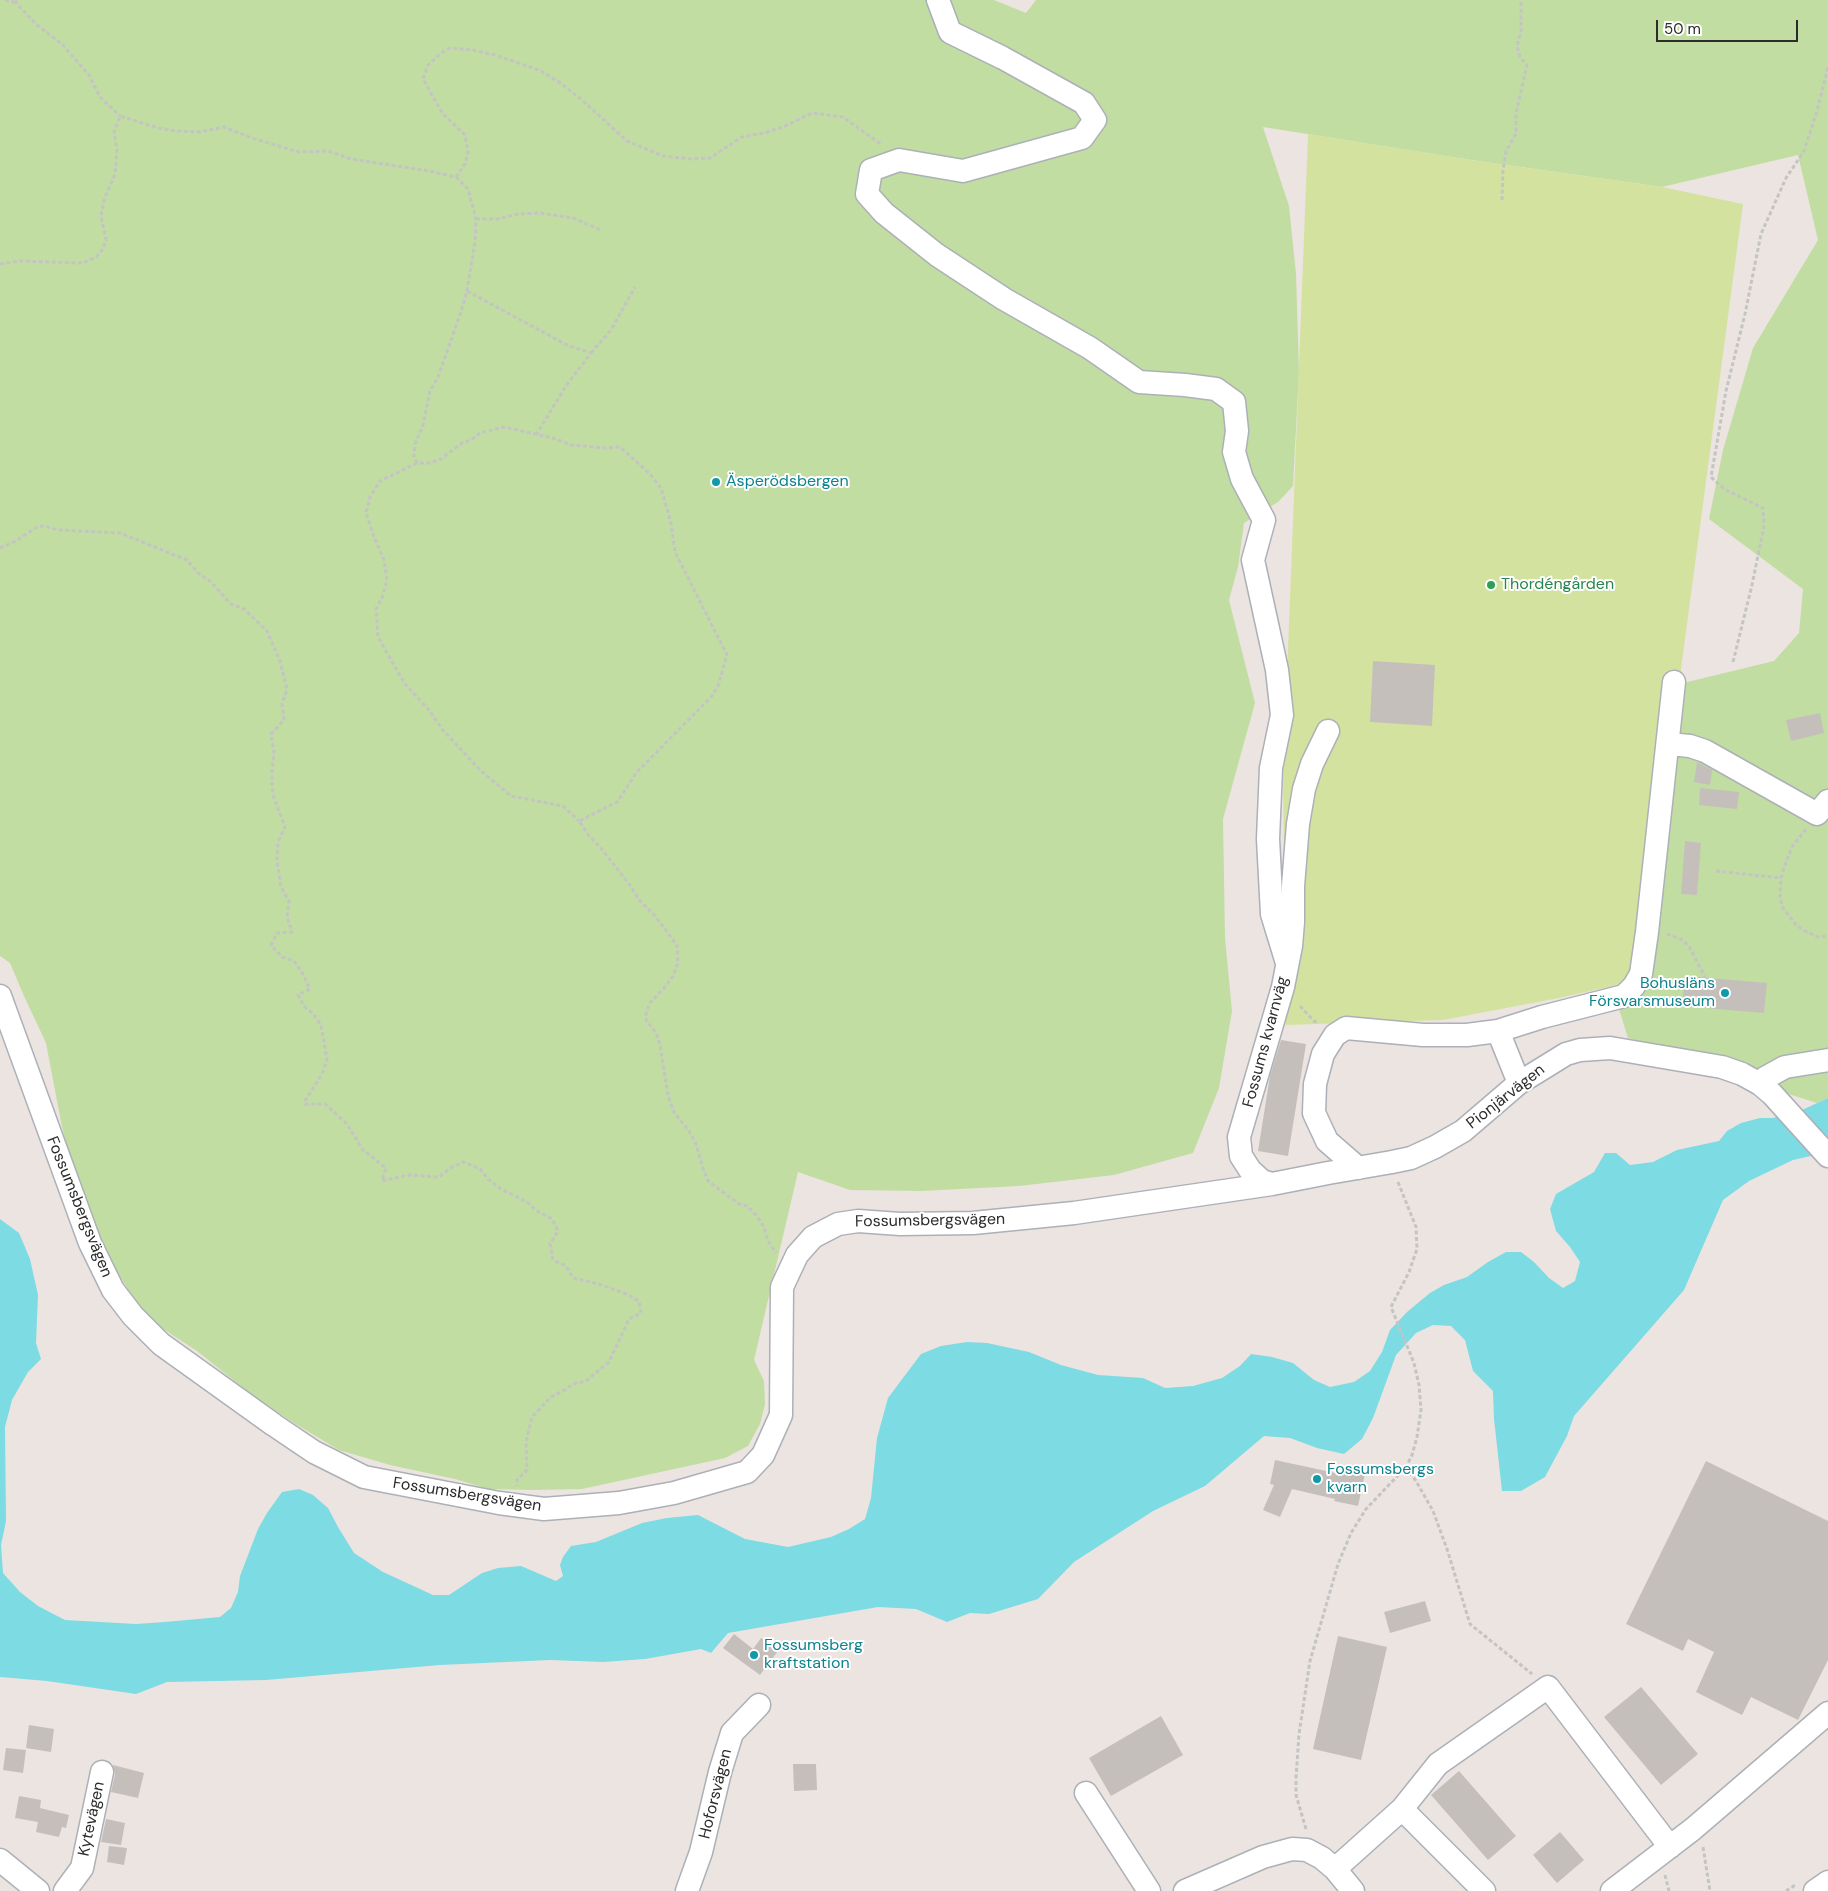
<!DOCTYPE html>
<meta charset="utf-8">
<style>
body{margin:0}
#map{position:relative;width:1828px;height:1891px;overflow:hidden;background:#ece4e0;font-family:"DM Sans",sans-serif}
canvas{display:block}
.scale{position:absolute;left:1656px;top:20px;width:142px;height:22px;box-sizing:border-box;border:2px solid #2c2c2c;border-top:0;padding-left:6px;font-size:15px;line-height:18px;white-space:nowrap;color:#2c2c2c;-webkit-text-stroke:4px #fff;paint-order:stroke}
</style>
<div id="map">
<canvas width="1828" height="1891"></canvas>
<div class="scale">50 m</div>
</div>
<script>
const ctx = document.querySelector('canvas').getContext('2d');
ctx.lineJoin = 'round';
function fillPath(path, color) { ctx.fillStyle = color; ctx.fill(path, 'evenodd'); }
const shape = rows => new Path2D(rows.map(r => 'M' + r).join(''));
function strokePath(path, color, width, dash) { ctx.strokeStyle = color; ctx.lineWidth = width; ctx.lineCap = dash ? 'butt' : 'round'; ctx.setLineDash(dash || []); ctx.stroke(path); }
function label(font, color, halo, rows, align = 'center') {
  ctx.font = font + ' "DM Sans",sans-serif'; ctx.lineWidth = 4; ctx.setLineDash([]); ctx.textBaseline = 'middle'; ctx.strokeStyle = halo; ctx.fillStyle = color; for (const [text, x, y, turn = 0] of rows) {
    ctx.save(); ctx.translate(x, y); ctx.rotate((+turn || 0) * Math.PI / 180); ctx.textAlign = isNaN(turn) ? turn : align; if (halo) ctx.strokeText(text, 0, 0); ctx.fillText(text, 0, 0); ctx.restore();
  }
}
fillPath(shape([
 [0,0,994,0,1026,13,1036,0,1828,0,1828,1098,1817,1103,1773,1089,1660,1046,1628,1038,1618,1006,1632,1004,1640,993,1679,684,1774,661,1799,633,1803,589,1709,519,1723,450,1753,348,1818,240,1798,155,1662,187,1471,160,1263,127,1289,206,1296,274,1299,371,1293,486,1278,502,1244,523,1238,567,1229,600,1255,703,1223,819,1225,938,1232,1011,1219,1088,1193,1153,1114,1175,1019,1186,921,1191,850,1190,798,1172,754,1360,764,1381,765,1404,760,1424,748,1446,725,1458,582,1489,535,1490,488,1489,455,1479,390,1465,339,1450,294,1423,252,1395,197,1351,157,1325,132,1296,103,1248,78,1188,62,1127,46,1043,24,996,10,963,0,956]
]), '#c1dda2');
fillPath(shape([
 [1308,134,1471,160,1662,187,1743,204,1679,684,1648,978,1559,998,1443,1020,1286,1025,1283,779]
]), '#d3e39f');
fillPath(shape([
 [1828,1098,1828,1152,1793,1160,1749,1181,1723,1200,1684,1290,1574,1416,1567,1436,1545,1477,1521,1491,1502,1491,1494,1419,1493,1391,1473,1371,1465,1340,1451,1326,1433,1325,1416,1333,1396,1355,1373,1418,1362,1439,1344,1454,1317,1448,1290,1438,1264,1436,1205,1486,1153,1511,1074,1562,1038,1599,989,1614,970,1613,947,1622,916,1609,878,1607,728,1633,711,1653,701,1649,645,1659,603,1662,550,1660,440,1665,266,1680,167,1682,136,1694,47,1681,0,1677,0,1219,19,1233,30,1259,38,1295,36,1343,41,1359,28,1372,12,1400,5,1427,6,1521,1,1545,3,1573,20,1592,38,1606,65,1620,136,1624,165,1622,220,1617,231,1608,238,1592,240,1576,258,1529,267,1513,282,1492,299,1489,313,1495,328,1508,338,1527,354,1553,383,1572,433,1595,449,1595,482,1573,498,1568,521,1566,556,1581,563,1576,560,1565,563,1557,571,1546,596,1542,642,1523,667,1518,698,1515,745,1539,788,1547,831,1537,849,1529,865,1519,871,1498,877,1438,888,1398,921,1354,941,1346,967,1342,987,1343,1029,1352,1061,1365,1098,1375,1143,1378,1165,1388,1193,1386,1222,1378,1240,1366,1251,1354,1272,1357,1293,1363,1314,1380,1330,1387,1354,1382,1370,1371,1382,1352,1390,1330,1407,1312,1430,1293,1444,1285,1467,1277,1488,1262,1506,1252,1521,1252,1534,1262,1549,1278,1563,1288,1575,1281,1580,1262,1570,1247,1556,1231,1550,1209,1556,1194,1594,1172,1605,1153,1616,1153,1630,1165,1653,1162,1677,1150,1719,1141,1727,1131,1741,1123,1760,1118,1773,1118,1802,1110]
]), '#7ddbe3');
fillPath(shape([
 [1373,661,1435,665,1432,726,1370,722],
 [1820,713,1824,733,1791,741,1786,720],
 [1697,762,1712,770,1710,785,1694,782],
 [1700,788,1739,792,1737,809,1699,805],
 [1685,841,1701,843,1697,895,1681,894],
 [1685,976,1767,983,1764,1013,1682,1006],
 [1281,1040,1306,1044,1288,1156,1258,1151,1270,1076],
 [1275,1460,1340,1474,1342,1468,1365,1474,1358,1506,1334,1501,1335,1499,1292,1489,1280,1517,1263,1510,1274,1485,1270,1484],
 [1706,1461,1828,1521,1828,1660,1798,1720,1751,1697,1742,1715,1696,1692,1714,1652,1688,1639,1683,1651,1626,1624],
 [1425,1601,1431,1621,1390,1633,1384,1612],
 [734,1634,753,1649,761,1638,778,1651,760,1675,723,1648],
 [1338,1636,1387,1647,1361,1760,1313,1749],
 [1641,1687,1698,1754,1661,1785,1604,1717],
 [1161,1716,1183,1755,1111,1796,1089,1758],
 [29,1725,54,1729,51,1752,26,1748],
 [6,1748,26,1750,23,1773,3,1770],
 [793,1764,816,1764,817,1790,794,1791],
 [113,1765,144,1773,138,1798,111,1792,115,1774],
 [1459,1771,1516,1836,1488,1860,1431,1795],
 [19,1796,41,1800,40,1808,69,1815,66,1828,62,1827,59,1837,36,1832,38,1822,15,1818],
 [106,1819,125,1823,121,1845,101,1842],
 [1560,1832,1584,1860,1557,1883,1533,1855],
 [109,1846,127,1848,124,1865,107,1862]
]), '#c5bfbb');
const minor = shape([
 [938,0,950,32,1003,58,1084,103,1095,120,1082,138,963,171,899,160,871,170,867,194,884,213,937,255,1004,299,1090,348,1139,382,1185,385,1216,389,1234,402,1237,431,1234,452,1242,479,1264,520,1253,560,1277,670,1282,715,1271,768,1268,839,1272,914,1287,963],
 [1668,744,1690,746,1705,751,1817,814,1828,801],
 [0,996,90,1243,113,1290,133,1316,161,1344,274,1425,314,1452,364,1477,499,1503,544,1509,619,1503,674,1493,747,1472,763,1455,781,1415,782,1287,797,1255,813,1237,838,1224,858,1221,900,1224,973,1223,1074,1213,1272,1184,1328,1173,1392,1162,1411,1158,1435,1147,1463,1131,1519,1083,1566,1054,1580,1050,1610,1048,1722,1067,1742,1074,1760,1084,1772,1094,1828,1156],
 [1498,1031,1519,1083],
 [1760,1084,1765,1078,1785,1067,1828,1060],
 [1358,1168,1327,1141,1314,1113,1315,1084,1323,1054,1335,1035,1346,1028,1423,1035,1467,1035,1498,1031,1542,1017,1624,996,1634,986,1641,974,1647,932,1674,682],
 [1272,1184,1262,1181,1250,1170,1241,1156,1239,1137,1283,987,1291,946,1293,922,1293,886,1298,824,1304,789,1312,764,1328,731],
 [1086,1793,1149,1891],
 [1402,1809,1438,1764,1548,1687,1670,1847],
 [0,1860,38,1891],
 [1335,1869,1402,1809,1484,1891],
 [65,1891,82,1868,102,1772],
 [687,1891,701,1852,720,1772,732,1733,759,1705],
 [1185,1891,1263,1857,1292,1849,1307,1850,1322,1858,1335,1869,1353,1891],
 [1612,1891,1693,1829,1828,1713],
 [1815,1891,1828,1882]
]);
strokePath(minor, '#acb0b7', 25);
strokePath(shape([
 [5,0,17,3],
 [16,0,17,4,37,25,62,44,89,75,100,97,120,116],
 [456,177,468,189,476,219,475,242,467,291,460,315,438,377,430,391,423,425,415,444,414,456,417,463,430,463,441,459,462,443,471,440,480,433,504,427,553,438,571,445,606,448,620,447,650,474,661,488,671,523,675,552,727,655,718,686,712,696,637,772,617,802,579,821,589,836,600,847,629,884,640,901,655,916,677,945,678,963,673,976,664,988,649,1004,645,1018,656,1033,660,1044,668,1096,674,1112,691,1134,696,1144,703,1168,708,1181,739,1204,747,1206,755,1214,764,1227,768,1241,776,1253],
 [1502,200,1503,171,1506,151,1516,134,1516,113,1527,65,1520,57,1517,46,1521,32,1521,0],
 [476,219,497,219,518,214,540,213,573,218,601,230],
 [0,264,20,261,83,263,96,257,103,249,106,240,101,216,104,200,115,174,117,149,114,132,120,116,158,128,177,131,200,132,224,127,252,138,299,152,328,151,351,159,429,171,456,177,465,164,468,152,465,135,443,114,423,79,428,65,441,53,450,48,473,50,495,55,539,70,559,82,582,100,627,141,663,156,692,159,710,158,742,137,764,133,783,127,812,113,843,117,882,145],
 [467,291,567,345,591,353,566,386,536,435],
 [591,353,611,330,635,287],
 [417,463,380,481,370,497,366,513,374,537,384,560,387,580,382,598,376,609,378,637,405,684,429,710,442,729,480,770,511,796,563,806,579,821],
 [0,548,14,542,37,527,44,526,58,530,120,533,187,560,198,573,210,581,231,604,244,609,267,631,280,661,287,689,282,704,284,720,271,734,274,752,272,771,272,787,274,798,285,827,278,842,277,861,281,887,289,901,287,917,292,932,277,933,271,945,282,957,294,961,303,974,310,989,298,995,304,1006,313,1014,321,1025,327,1060,322,1074,305,1101,305,1104,325,1104,347,1124,363,1150,386,1168,382,1181,409,1175,439,1177,452,1167,464,1162,480,1169,488,1179,501,1189,527,1202,537,1211,552,1219,558,1231,550,1244,553,1260,566,1266,573,1278,599,1284,624,1293,639,1301,641,1313,629,1319,609,1362,586,1381,573,1384,565,1390,551,1397,532,1417,526,1442,527,1470,517,1480,517,1486],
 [1733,662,1752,585,1764,526,1763,508,1724,489,1711,477,1726,391,1745,314,1761,234,1786,178,1804,151,1817,111,1828,67],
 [1806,829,1792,847,1786,862,1781,878,1780,898,1783,908,1796,925,1805,931,1818,937,1828,936],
 [1716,871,1781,878],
 [1667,934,1681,939,1689,946,1705,977],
 [1300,1006,1314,1021,1319,1023],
 [1406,1467,1416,1481,1433,1511,1447,1549,1470,1624,1532,1674],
 [1306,1829,1296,1795,1296,1778,1299,1734,1310,1661,1338,1564,1351,1533,1366,1509,1406,1467,1412,1455,1417,1437,1421,1410,1419,1385,1414,1363,1391,1307,1409,1272,1417,1249,1416,1227,1398,1182],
 [1703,1847,1710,1891],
 [1665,1875,1669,1891],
 [1786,1891,1795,1885]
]), '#c4c4c4', 3, [4, 2.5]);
strokePath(minor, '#fff', 22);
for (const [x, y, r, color] of [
 [716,482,5,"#0f9aa8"],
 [1491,585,5,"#2e9e5b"],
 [1725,993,5,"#0f9aa8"],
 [1317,1479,5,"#0f9aa8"],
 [754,1655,5,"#0f9aa8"]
]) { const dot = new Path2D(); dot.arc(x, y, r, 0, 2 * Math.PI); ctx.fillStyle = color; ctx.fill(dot); strokePath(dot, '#fff', 2); }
label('16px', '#0d838f', '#fff', [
 ["Äsperödsbergen",726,482],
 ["Bohusläns",1715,984,"right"],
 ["Försvarsmuseum",1715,1002,"right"],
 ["Fossumsbergs",1327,1470],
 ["kvarn",1327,1488],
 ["Fossumsberg",764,1646],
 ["kraftstation",764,1664]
], 'left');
label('16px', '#27864d', '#fff', [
 ["Thordéngården",1501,585]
], 'left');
label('16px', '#2c2c2c', '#fff', [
 ["Fossums kvarnväg",1266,1042,-75],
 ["Pionjärvägen",1506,1097,-38],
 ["Fossumsbergsvägen",79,1207,68],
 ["Fossumsbergsvägen",930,1221,-1],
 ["Fossumsbergsvägen",467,1495,9],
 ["Hoforsvägen",716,1794,-76],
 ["Kytevägen",92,1819,-78]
]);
</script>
